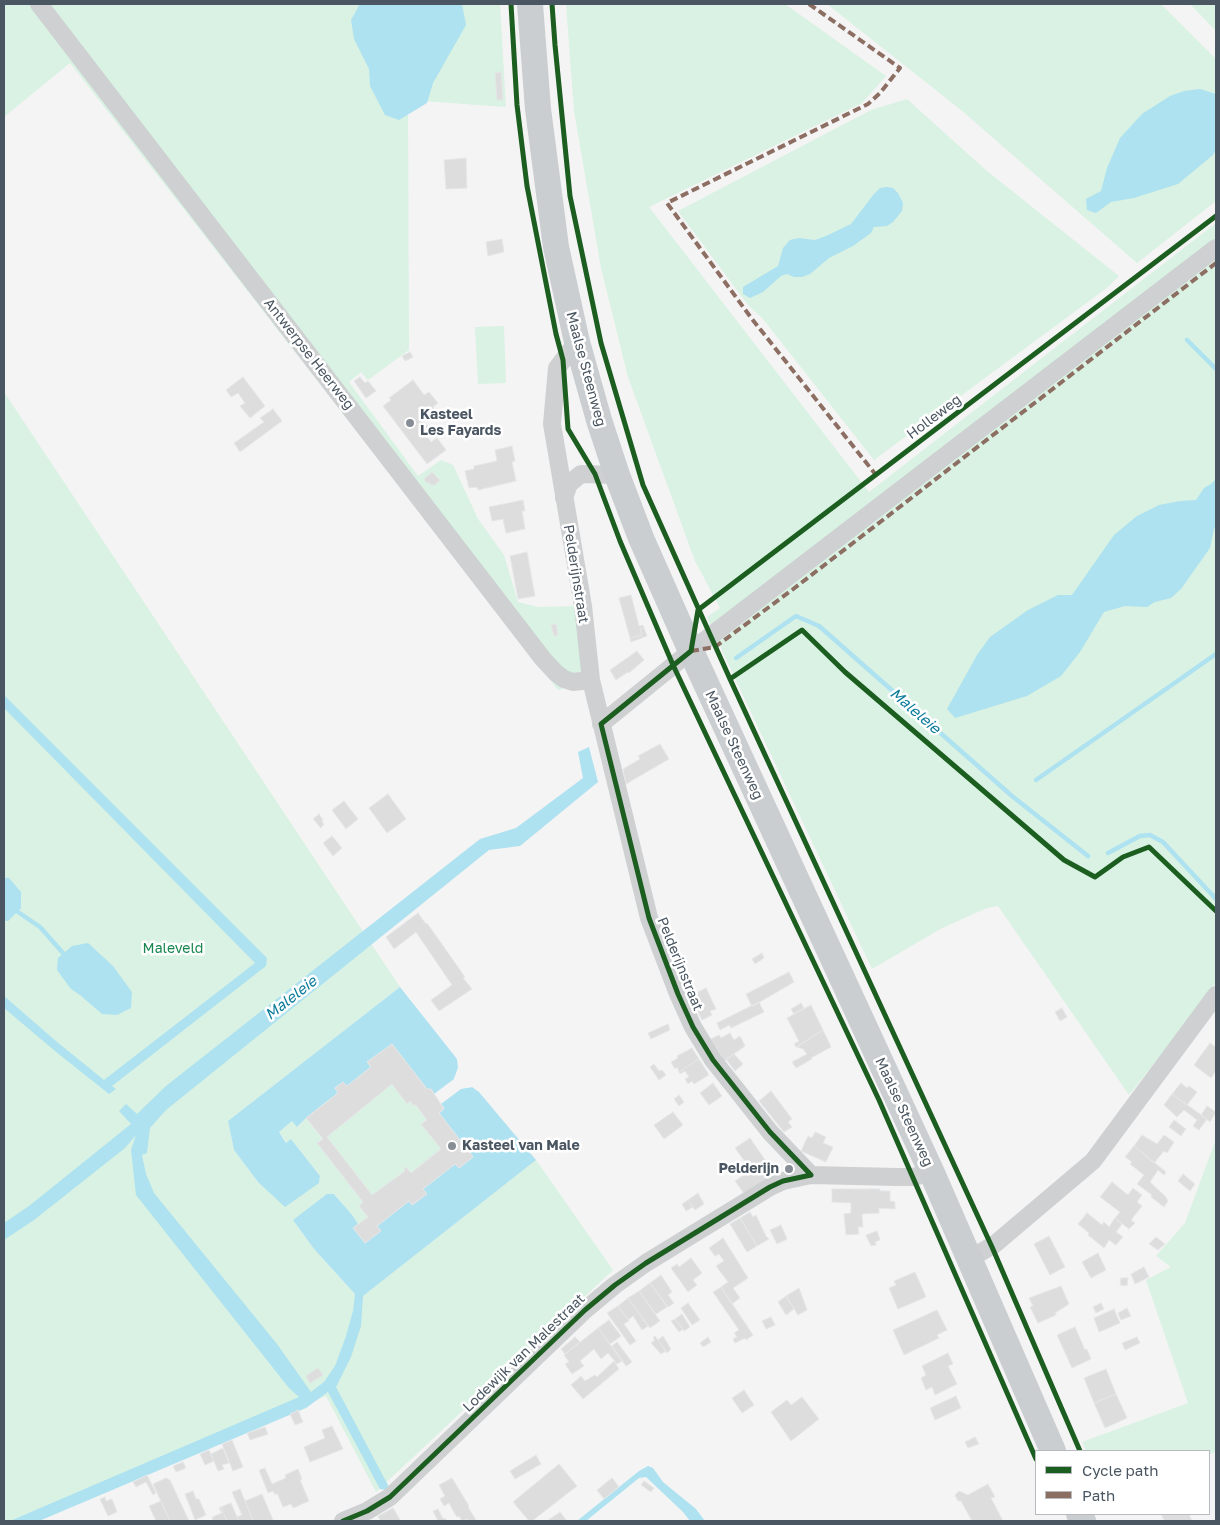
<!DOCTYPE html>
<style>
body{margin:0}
#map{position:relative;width:1220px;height:1525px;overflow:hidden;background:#f4f4f4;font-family:"Golos Text",sans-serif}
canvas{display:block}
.frame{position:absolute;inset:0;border:5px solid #4a5661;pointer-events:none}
.legend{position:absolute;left:1035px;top:1450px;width:175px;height:65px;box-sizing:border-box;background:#fff;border:1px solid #b7bbc0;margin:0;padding:6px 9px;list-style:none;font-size:15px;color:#4a5661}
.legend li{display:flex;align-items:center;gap:10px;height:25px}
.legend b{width:25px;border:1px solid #b7bbc0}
</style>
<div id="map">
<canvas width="1220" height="1525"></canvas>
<div class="frame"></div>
<ul class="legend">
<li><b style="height:6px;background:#1b5e20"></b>Cycle path</li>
<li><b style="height:6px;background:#8d6e63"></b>Path</li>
</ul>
</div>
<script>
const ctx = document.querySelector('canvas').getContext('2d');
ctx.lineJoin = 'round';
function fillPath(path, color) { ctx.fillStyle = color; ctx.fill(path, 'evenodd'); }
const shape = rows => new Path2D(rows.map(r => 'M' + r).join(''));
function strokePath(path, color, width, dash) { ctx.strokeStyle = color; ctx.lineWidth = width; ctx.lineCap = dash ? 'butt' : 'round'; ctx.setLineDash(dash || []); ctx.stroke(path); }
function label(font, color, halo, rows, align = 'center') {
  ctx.font = font + ' "Golos Text",sans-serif'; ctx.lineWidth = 5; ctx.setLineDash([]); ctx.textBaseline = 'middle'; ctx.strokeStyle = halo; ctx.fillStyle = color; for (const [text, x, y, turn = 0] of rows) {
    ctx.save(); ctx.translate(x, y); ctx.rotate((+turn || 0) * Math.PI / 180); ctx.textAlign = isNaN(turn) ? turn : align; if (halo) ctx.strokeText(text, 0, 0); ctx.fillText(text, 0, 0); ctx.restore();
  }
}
fillPath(shape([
 [4,4,500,4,506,107,408,100,409,350,368,380,361,372,349,382,418,476,441,460,453,465,478,519,504,555,518,602,538,607,583,606,591,680,558,690,70,63,4,117],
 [566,4,785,4,886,76,862,103,649,207,869,492,1216,223,1216,982,1172,1041,1129,1095,998,906,987,908,942,928,872,969,725,657,707,617,720,608,695,561,628,377,601,268,574,111],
 [827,4,1161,4,1216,59,1216,201,1137,263,961,110],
 [1190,4,1216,4,1216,31],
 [907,99,987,171,1119,276,1108,287,874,460,763,319,748,305,678,211,871,110],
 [504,326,506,383,478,384,475,327],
 [4,392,400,987,228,1121,234,1150,258,1182,319,1183,320,1176,292,1140,287,1143,279,1132,292,1121,298,1127,306,1118,322,1139,317,1143,363,1202,359,1206,368,1217,358,1224,335,1194,293,1220,314,1249,355,1294,364,1295,536,1160,613,1270,376,1492,326,1396,23,1521,4,1521],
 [392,1084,407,1104,411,1101,412,1105,416,1105,427,1120,421,1124,441,1149,411,1173,406,1167,405,1171,372,1195,327,1137],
 [1216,1139,1216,1451,1209,1455,1209,1451,1086,1451,1082,1442,1188,1403,1146,1280,1171,1267,1156,1256,1185,1223]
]), '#d9f2e3');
fillPath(shape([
 [360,4,462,4,466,25,433,83,427,103,399,120,385,115,370,86,369,69,354,39,351,20],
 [1200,89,1216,94,1216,150,1213,155,1178,184,1134,198,1111,202,1096,213,1087,210,1086,199,1101,191,1107,168,1120,138,1142,114,1170,96,1184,91],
 [886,187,893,188,898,193,903,203,902,211,893,222,887,226,874,227,871,233,853,246,829,258,810,274,802,277,794,277,787,274,781,276,763,292,750,298,743,294,743,287,778,266,783,248,790,240,799,238,815,240,826,236,851,224,874,194,880,188],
 [1216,479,1216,525,1214,529,1210,548,1181,589,1171,598,1155,602,1147,607,1125,606,1104,612,1080,652,1061,676,1027,696,955,718,947,709,977,655,990,637,1028,610,1058,595,1072,595,1114,535,1137,516,1159,505,1180,501,1196,500,1204,488,1211,484],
 [4,695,267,958,266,966,112,1086,116,1089,109,1094,55,1051,4,1008,4,996,57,1042,104,1080,255,963,4,708],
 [589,747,598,782,520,846,489,850,166,1110,150,1128,147,1153,142,1155,146,1174,154,1193,277,1344,311,1392,324,1382,335,1366,346,1336,353,1311,355,1294,314,1249,293,1220,327,1194,334,1194,352,1215,358,1224,354,1228,365,1243,380,1231,377,1226,409,1201,412,1205,414,1204,426,1194,423,1189,455,1164,459,1168,473,1157,439,1113,444,1108,431,1089,427,1089,392,1044,367,1062,371,1067,347,1086,343,1082,335,1088,338,1093,306,1118,297,1127,292,1121,279,1132,286,1143,291,1139,320,1176,319,1183,285,1207,258,1182,234,1150,228,1121,400,987,457,1059,458,1068,454,1079,461,1088,472,1087,479,1092,536,1160,363,1296,361,1326,351,1357,336,1387,389,1487,386,1490,380,1489,328,1392,306,1408,39,1521,10,1521,299,1397,289,1388,136,1195,131,1150,136,1135,125,1148,34,1220,4,1240,4,1223,29,1206,131,1124,119,1111,126,1104,137,1114,166,1086,480,839,516,828,583,778,578,752],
 [4,878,9,878,21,892,21,908,8,921,4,921],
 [88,943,113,966,132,992,131,1008,117,1015,102,1014,80,995,71,989,57,970,58,958,72,946],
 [648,1466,653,1468,663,1482,696,1509,705,1521,690,1521,683,1512,646,1477,639,1478,586,1521,577,1521,639,1471]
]), '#aee2f0');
fillPath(shape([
 [458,1068,460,1071,457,1079,462,1086,471,1085,472,1087,461,1089,441,1104,434,1094,454,1079]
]), '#f4f4f4');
strokePath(shape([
 [1187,340,1216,369],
 [736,658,796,616,819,626,1012,796,1088,856],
 [1036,780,1216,654],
 [1108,853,1140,836,1150,835,1163,842,1216,899],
 [18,912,40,927,63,953]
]), '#aee2f0', 4.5);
const building = shape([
 [501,72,503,100,497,100,495,73,501,72],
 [466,158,467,188,446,189,444,160,466,158],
 [502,239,504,252,488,256,486,242,502,239],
 [410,352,413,357,405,361,402,356,410,352],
 [243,377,265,406,250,418,240,406,245,403,238,393,231,397,226,390,243,377],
 [360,377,365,383,368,381,376,391,366,398,354,381,360,377],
 [413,380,424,395,429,392,438,403,433,407,435,409,421,419,433,432,427,436,431,442,437,438,446,450,427,464,383,406,391,400,389,398,413,380],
 [273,409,282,421,240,452,234,443,264,422,260,418,273,409],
 [512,446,515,461,512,462,516,481,478,490,477,487,469,488,465,471,474,469,474,466,497,461,495,450,512,446],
 [432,472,440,480,435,485,431,485,429,482,427,483,424,479,432,472],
 [523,500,525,511,522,511,525,529,506,533,503,519,492,521,489,507,523,500],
 [527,552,535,596,518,599,510,556,527,552],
 [631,595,639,626,643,625,644,628,640,629,642,635,630,638,619,598,631,595],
 [556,624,558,635,554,636,551,625,556,624],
 [644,628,647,636,631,642,630,638,642,635,640,629,644,628],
 [637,651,644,660,629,673,628,672,616,680,610,670,637,651],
 [660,744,669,759,626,784,623,769,640,759,638,756,660,744],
 [388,794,406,819,387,833,369,808,388,794],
 [344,801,358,819,346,829,332,810,344,801],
 [319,814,323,820,322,822,324,824,321,828,313,819,319,814],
 [332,836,342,848,333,856,323,843,332,836],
 [418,913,426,924,427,923,465,977,463,978,472,989,439,1011,431,1000,452,985,416,932,394,949,386,937,418,913],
 [762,953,764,958,755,964,752,959,762,953],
 [789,972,794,982,753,1006,751,1005,746,994,789,972],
 [706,988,716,1009,710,1011,712,1015,702,1020,690,996,706,988],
 [759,1002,764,1012,731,1028,729,1025,720,1030,717,1023,759,1002],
 [801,1003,804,1008,794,1014,791,1009,801,1003],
 [811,1005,823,1030,796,1047,794,1044,799,1041,787,1018,811,1005],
 [1062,1008,1067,1017,1060,1021,1055,1012,1062,1008],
 [668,1024,670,1030,651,1039,648,1033,668,1024],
 [823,1030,831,1047,811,1058,812,1059,796,1068,792,1062,807,1054,803,1049,797,1047,823,1030],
 [730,1033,734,1040,740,1036,745,1046,724,1061,711,1039,719,1035,721,1038,730,1033],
 [1210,1043,1216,1047,1216,1071,1211,1078,1194,1065,1210,1043],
 [392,1044,427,1089,431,1089,444,1109,439,1113,473,1157,459,1168,455,1164,423,1189,427,1194,412,1205,409,1201,377,1226,381,1231,365,1243,353,1228,368,1217,359,1206,363,1202,317,1143,323,1139,306,1118,338,1093,335,1088,343,1082,347,1086,371,1067,367,1062,392,1044],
 [392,1084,407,1104,411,1101,412,1105,416,1105,427,1120,421,1124,441,1149,411,1173,406,1167,404,1169,405,1171,372,1195,327,1137,392,1084],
 [692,1048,699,1059,679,1072,677,1067,675,1069,671,1062,678,1058,677,1056,692,1048],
 [734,1054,743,1064,735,1071,726,1059,734,1054],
 [699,1059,709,1075,694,1084,692,1081,688,1084,685,1079,689,1077,685,1071,680,1074,679,1072,699,1059],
 [654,1064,659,1071,662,1070,666,1075,659,1080,650,1067,654,1064],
 [713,1083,722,1096,709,1105,700,1093,713,1083],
 [1181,1083,1187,1088,1189,1086,1197,1092,1187,1105,1172,1094,1181,1083],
 [771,1091,792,1119,788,1122,792,1127,784,1132,759,1101,771,1091],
 [1172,1094,1207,1119,1199,1130,1193,1126,1197,1120,1184,1110,1177,1117,1164,1105,1172,1094],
 [679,1095,684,1102,679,1106,674,1099,679,1095],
 [1207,1106,1216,1112,1210,1122,1201,1115,1207,1106],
 [673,1112,683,1125,664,1139,654,1125,673,1112],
 [1174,1120,1186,1129,1181,1136,1169,1127,1174,1120],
 [815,1132,826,1137,823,1143,833,1147,826,1162,801,1151,808,1136,812,1138,815,1132],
 [1142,1135,1157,1144,1164,1135,1174,1142,1167,1153,1164,1151,1154,1163,1134,1146,1142,1135],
 [750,1138,774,1173,745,1195,735,1181,751,1170,735,1148,750,1138],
 [1134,1146,1166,1172,1164,1175,1158,1170,1150,1182,1166,1197,1168,1201,1164,1207,1151,1197,1152,1195,1137,1184,1144,1175,1130,1164,1132,1162,1125,1157,1134,1146],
 [1183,1174,1195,1184,1190,1191,1178,1181,1183,1174],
 [1112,1182,1128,1195,1133,1188,1142,1195,1137,1202,1142,1206,1131,1220,1135,1223,1129,1229,1115,1218,1120,1212,1100,1197,1112,1182],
 [832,1189,880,1189,880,1191,890,1191,890,1201,895,1202,895,1209,879,1208,879,1213,862,1214,863,1227,858,1227,859,1234,846,1235,844,1214,851,1213,851,1203,832,1202,832,1189],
 [698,1193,704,1204,695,1210,688,1200,698,1193],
 [688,1200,693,1207,686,1211,682,1204,688,1200],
 [750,1212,753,1217,756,1215,766,1236,769,1239,757,1246,740,1218,750,1212],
 [1087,1213,1102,1225,1104,1222,1109,1227,1115,1218,1122,1224,1116,1232,1123,1237,1116,1245,1109,1240,1104,1248,1088,1235,1089,1233,1078,1224,1087,1213],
 [740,1218,757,1246,747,1252,730,1224,740,1218],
 [781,1225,787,1239,777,1244,770,1230,781,1225],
 [877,1231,880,1240,875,1242,876,1245,871,1246,866,1235,877,1231],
 [1049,1236,1065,1267,1050,1275,1034,1244,1049,1236],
 [1156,1237,1165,1244,1158,1250,1149,1244,1156,1237],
 [723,1238,748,1278,733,1288,740,1298,732,1304,721,1287,728,1282,716,1266,724,1261,719,1254,715,1256,709,1248,723,1238],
 [1098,1253,1106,1270,1091,1278,1082,1262,1098,1253],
 [691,1258,702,1273,693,1280,697,1285,688,1292,671,1268,677,1264,679,1267,691,1258],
 [1144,1267,1149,1277,1135,1284,1131,1274,1144,1267],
 [915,1272,926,1297,898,1309,889,1288,896,1285,894,1281,915,1272],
 [661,1275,672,1292,668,1295,674,1303,668,1307,650,1283,661,1275],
 [1121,1278,1128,1278,1127,1286,1120,1285,1121,1278],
 [650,1283,667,1307,656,1314,639,1291,650,1283],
 [1061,1286,1069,1304,1055,1313,1056,1315,1038,1323,1030,1307,1033,1306,1029,1298,1061,1286],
 [721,1287,753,1335,746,1340,745,1338,735,1343,733,1339,737,1337,734,1333,739,1330,713,1292,721,1287],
 [799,1288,807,1310,798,1315,786,1296,799,1288],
 [639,1291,660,1321,650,1328,628,1298,639,1291],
 [786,1296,794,1309,786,1315,778,1302,786,1296],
 [628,1298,648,1326,642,1330,633,1316,628,1320,618,1306,628,1298],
 [688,1303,700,1320,692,1325,681,1308,688,1303],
 [1101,1303,1104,1309,1096,1313,1093,1307,1101,1303],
 [618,1306,629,1321,624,1324,636,1341,630,1345,607,1313,618,1306],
 [1127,1308,1131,1316,1121,1320,1118,1313,1127,1308],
 [1114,1309,1120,1323,1099,1332,1094,1318,1114,1309],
 [937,1310,947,1330,937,1335,939,1338,904,1355,893,1330,937,1310],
 [682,1314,690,1327,684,1331,675,1319,682,1314],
 [771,1317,775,1325,766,1329,762,1321,771,1317],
 [675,1319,683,1329,679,1332,671,1321,675,1319],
 [609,1320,621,1336,610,1344,598,1328,609,1320],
 [1075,1327,1085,1350,1087,1349,1091,1359,1072,1368,1057,1335,1075,1327],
 [598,1328,622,1361,617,1364,608,1353,601,1359,594,1349,580,1361,584,1366,572,1374,565,1364,569,1362,564,1355,598,1328],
 [655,1336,666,1351,661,1354,651,1343,655,1340,653,1338,655,1336],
 [663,1336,671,1349,667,1353,658,1340,663,1336],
 [575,1337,580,1342,565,1354,561,1349,575,1337],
 [708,1337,711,1342,703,1347,700,1343,708,1337],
 [1137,1337,1140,1343,1125,1350,1122,1343,1137,1337],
 [617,1342,632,1362,626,1366,612,1346,617,1342],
 [948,1353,953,1364,948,1366,957,1384,935,1395,932,1387,926,1390,921,1378,926,1375,922,1366,948,1353],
 [614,1361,619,1369,583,1399,571,1385,581,1376,585,1381,595,1375,597,1377,614,1361],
 [318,1368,323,1375,310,1383,306,1376,318,1368],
 [1106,1369,1116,1394,1094,1403,1084,1378,1106,1369],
 [744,1390,754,1405,742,1413,732,1398,744,1390],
 [1116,1394,1127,1418,1105,1428,1094,1403,1116,1394],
 [956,1396,961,1408,935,1420,930,1408,956,1396],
 [802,1397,819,1419,791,1441,771,1412,787,1400,791,1405,802,1397],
 [298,1410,303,1422,295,1425,290,1414,298,1410],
 [332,1426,343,1449,310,1462,304,1447,325,1438,322,1430,332,1426],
 [265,1427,268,1434,250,1440,247,1433,265,1427],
 [975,1437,979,1444,968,1448,965,1442,975,1437],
 [232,1440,243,1467,233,1471,222,1444,232,1440],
 [223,1448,229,1463,222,1465,224,1469,218,1471,211,1454,223,1448],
 [209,1450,214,1461,205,1465,200,1454,209,1450],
 [536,1455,541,1464,515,1479,510,1471,536,1455],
 [183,1462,186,1468,176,1472,173,1466,183,1462],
 [559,1464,577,1486,532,1521,529,1521,513,1502,559,1464],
 [265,1468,272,1484,286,1478,285,1475,298,1469,302,1479,300,1480,309,1501,293,1508,291,1504,283,1507,277,1493,275,1495,273,1491,268,1493,259,1470,265,1468],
 [147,1475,156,1493,153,1495,146,1482,136,1487,133,1482,147,1475],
 [166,1478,170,1480,189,1521,170,1521,153,1484,166,1478],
 [452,1478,469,1506,468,1507,476,1520,474,1521,468,1521,467,1519,462,1521,459,1516,457,1517,455,1514,449,1503,444,1506,440,1499,445,1496,439,1485,452,1478],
 [612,1478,619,1487,604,1499,597,1490,612,1478],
 [644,1481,654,1488,651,1492,641,1485,644,1481],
 [988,1484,995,1497,991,1498,1003,1521,972,1521,961,1501,958,1501,955,1495,959,1491,968,1495,988,1484],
 [240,1489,245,1501,253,1521,239,1521,237,1517,242,1515,232,1492,240,1489],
 [193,1491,196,1499,199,1499,206,1515,195,1520,185,1494,193,1491],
 [262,1494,273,1520,253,1521,245,1501,262,1494],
 [105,1497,106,1501,112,1499,117,1512,108,1516,100,1499,105,1497],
 [161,1501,170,1521,156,1521,149,1506,161,1501],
 [231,1503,237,1517,239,1521,227,1521,221,1507,231,1503],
 [221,1507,227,1521,213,1521,212,1517,222,1513,219,1508,221,1507],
 [393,1508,401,1521,380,1521,378,1516,393,1508],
 [438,1509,443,1519,445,1518,447,1521,438,1521,433,1511,438,1509],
 [560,1512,567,1521,547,1521,560,1512],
 [1161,1514,1189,1514,1192,1521,1161,1521,1164,1520,1161,1514]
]);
fillPath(building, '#ddddde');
strokePath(building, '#e5e6e7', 1);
strokePath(shape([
 [39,4,543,659,556,673,564,679,573,682,591,680],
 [577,342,557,368,552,424,583,606,591,680,649,918,678,994,693,1027,713,1060,770,1132,811,1175],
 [564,498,569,484,581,474,617,475],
 [601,724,691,651,1216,248],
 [971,1258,995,1244,1093,1161,1216,995],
 [343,1521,367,1511,390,1497,585,1310,615,1285,646,1263,770,1187,783,1181,811,1175,897,1177,912,1177,932,1173]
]), '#ced0d2', 18);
strokePath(shape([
 [530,4,538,109,556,247,577,342,599,420,617,475,641,538,691,651,932,1173,1053,1451],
 [1079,1514,1083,1521]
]), '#caced1', 26);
strokePath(shape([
 [809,4,900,68,880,93,868,104,667,203,752,319,876,475],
 [691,651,715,647,792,590,1216,263]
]), '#8d6e63', 4, [8, 4]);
strokePath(shape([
 [511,4,517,105,527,186,556,334,563,360,568,429,595,474,620,541,673,665,879,1100,1036,1459],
 [552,4,555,45,570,196,601,343,643,485,730,679,992,1247,1080,1451],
 [730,679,802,630,845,672,1064,860,1095,877,1123,857,1149,847,1216,911],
 [811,1175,770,1132,713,1060,693,1027,678,994,649,918,601,724,691,651,698,610,1216,216],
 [343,1521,367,1511,390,1497,585,1310,615,1285,646,1263,770,1187,783,1181,811,1175]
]), '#1b5e20', 5);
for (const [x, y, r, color] of [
 [410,423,5,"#868d94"],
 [452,1146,5,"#868d94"],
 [789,1169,5,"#868d94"]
]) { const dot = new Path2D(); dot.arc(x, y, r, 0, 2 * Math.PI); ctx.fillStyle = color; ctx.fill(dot); strokePath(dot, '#fff', 2); }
label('14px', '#4a5661', '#fff', [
 ["Antwerpse Heerweg",309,354,52],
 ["Maalse Steenweg",586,369,75],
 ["Holleweg",934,417,-37],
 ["Pelderijnstraat",576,574,81],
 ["Maalse Steenweg",734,745,65],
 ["Pelderijnstraat",680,964,68],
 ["Maalse Steenweg",904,1112,65],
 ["Lodewijk van Malestraat",524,1353,-44]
]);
label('bold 14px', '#4a5661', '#fff', [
 ["Kasteel",420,415],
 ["Les Fayards",420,431],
 ["Kasteel van Male",462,1146],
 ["Pelderijn",779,1169,"right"]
], 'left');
label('14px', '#17864f', '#fff', [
 ["Maleveld",173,949]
]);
label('italic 15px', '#0c7c9b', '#fff', [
 ["Maleleie",915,711,41],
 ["Maleleie",291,998,-38]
]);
</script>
